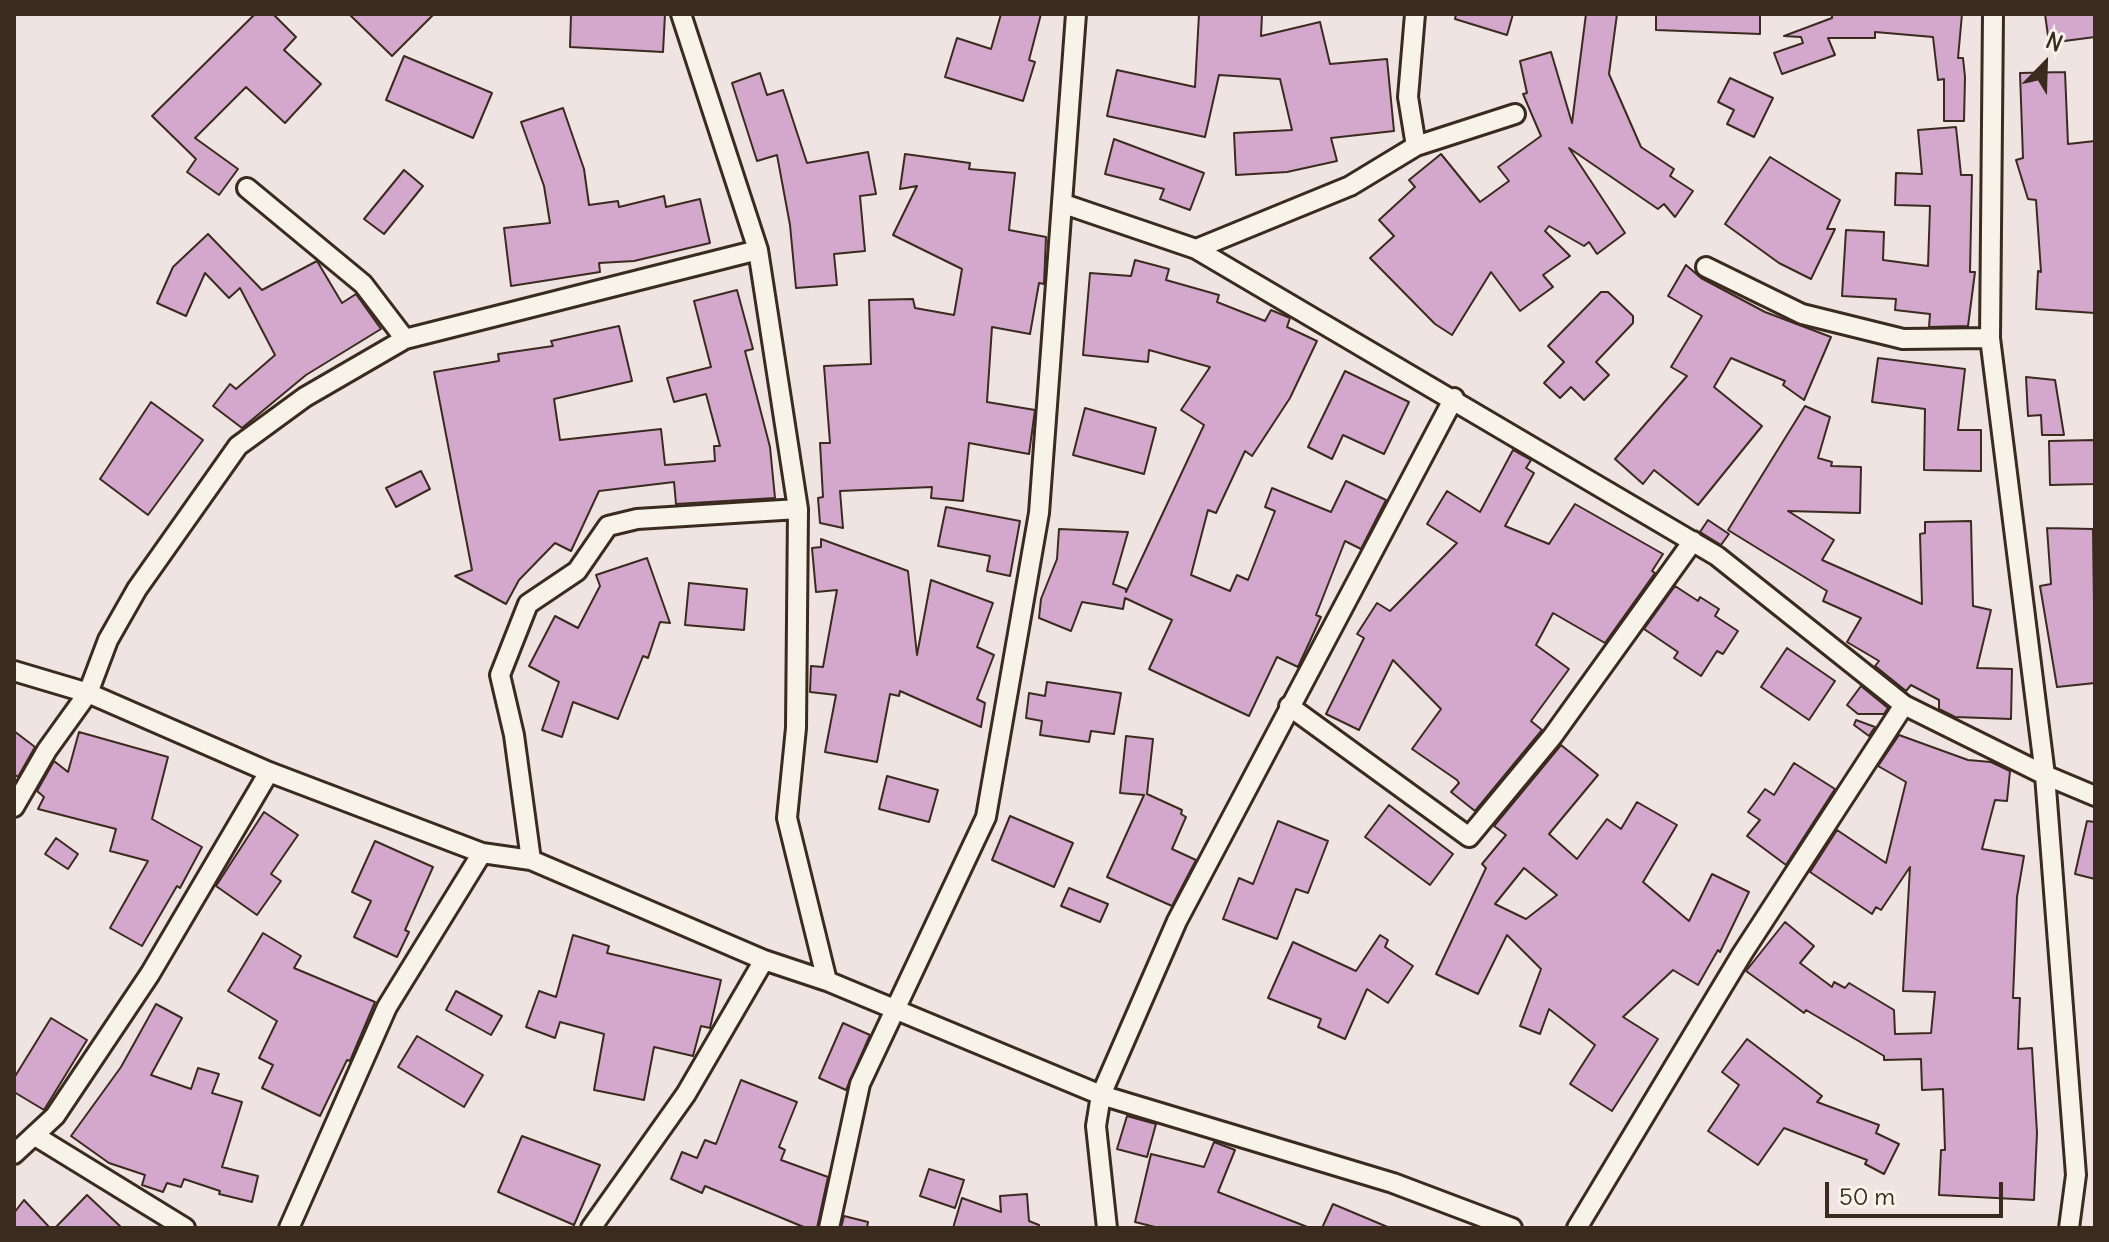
<!DOCTYPE html>
<style>
body{margin:0}
#map{position:relative;width:2109px;height:1242px;overflow:hidden;background:#f0e4e2;font-family:Delius,sans-serif}
canvas{display:block}
.frame{position:absolute;inset:0;border:16px solid #3b2a1e;pointer-events:none}
.north{position:absolute;left:2005px;top:24px;width:80px;height:80px;-webkit-text-stroke:6px #f7f3e8;paint-order:stroke;rotate:23deg;font-size:22px;font-weight:700;line-height:32px;text-align:center;color:#3b2a1e}
.north::after{content:'';display:block;margin:auto;width:28px;height:36px;background:#3b2a1e;clip-path:polygon(50% 0,100% 100%,50% 72%,0 100%)}
.scale{position:absolute;left:1825px;top:1182px;width:178px;height:36px;box-sizing:border-box;border:4px solid #3b2a1e;border-top:0;padding-left:10px;font-size:24px;line-height:28px;white-space:nowrap;color:#3b2a1e;-webkit-text-stroke:6px #f7f3e8;paint-order:stroke}
</style>
<div id="map">
<canvas width="2109" height="1242"></canvas>
<div class="frame"></div>
<div class="north">N</div>
<div class="scale">50 m</div>
</div>
<script>
const ctx = document.querySelector('canvas').getContext('2d');
ctx.lineJoin = 'round';
function fillPath(path, color) { ctx.fillStyle = color; ctx.fill(path, 'evenodd'); }
const shape = rows => new Path2D(rows.map(r => 'M' + r).join(''));
function strokePath(path, color, width, dash) { ctx.strokeStyle = color; ctx.lineWidth = width; ctx.lineCap = dash ? 'butt' : 'round'; ctx.setLineDash(dash || []); ctx.stroke(path); }
const building = shape([
 [255,14,273,14,296,37,284,50,321,84,285,123,246,87,195,138,238,169,219,195,187,172,196,159,152,116,255,14],
 [349,14,434,14,392,56,349,14],
 [571,14,665,14,663,52,570,47,571,14],
 [1001,14,1041,14,1029,60,1035,62,1023,101,945,77,957,38,991,49,1001,14],
 [1199,14,1262,14,1261,36,1320,22,1330,64,1387,59,1394,131,1331,138,1337,161,1287,172,1236,175,1234,133,1292,130,1280,79,1219,75,1205,137,1107,116,1117,70,1195,87,1199,14],
 [1456,14,1513,14,1507,35,1455,19,1456,14],
 [1586,14,1617,14,1609,74,1641,147,1674,169,1670,176,1693,191,1675,217,1664,204,1658,209,1569,148,1625,233,1597,254,1589,242,1584,246,1549,226,1545,231,1570,256,1543,275,1553,287,1520,311,1491,272,1452,335,1435,324,1370,258,1394,236,1379,220,1415,187,1409,180,1441,154,1480,202,1509,181,1498,167,1541,136,1523,94,1527,93,1520,61,1551,52,1572,123,1586,14],
 [1656,14,1760,14,1760,34,1656,30,1656,14],
 [1832,14,1962,14,1958,58,1963,58,1965,77,1964,121,1944,121,1944,79,1938,80,1933,37,1875,32,1875,38,1828,38,1835,55,1782,74,1774,53,1803,43,1801,37,1784,36,1832,18,1832,14],
 [2045,14,2095,14,2095,37,2049,43,2045,14],
 [404,56,492,93,473,138,386,100,404,56],
 [2065,72,2068,144,2095,141,2095,313,2036,309,2038,271,2041,272,2036,200,2028,199,2016,160,2023,158,2020,73,2065,72],
 [760,73,767,95,783,90,807,163,868,152,876,194,860,196,865,251,834,254,837,285,796,288,790,225,777,155,757,161,732,83,760,73],
 [1730,78,1773,98,1754,137,1727,124,1734,110,1718,102,1730,78],
 [563,108,584,169,589,205,618,201,619,207,664,196,666,207,700,199,710,243,634,261,599,263,600,272,511,286,504,228,550,223,544,186,521,122,563,108],
 [1956,127,1961,175,1972,175,1970,272,1975,272,1968,326,1929,327,1930,314,1895,310,1896,299,1842,296,1846,230,1884,232,1883,260,1928,266,1930,206,1895,205,1896,173,1922,174,1918,130,1956,127],
 [1114,139,1204,173,1190,210,1160,199,1164,189,1105,174,1114,139],
 [905,154,970,163,969,169,1015,173,1009,230,1046,237,1044,284,1039,283,1030,334,992,327,987,402,1035,410,1029,454,969,443,963,501,931,498,932,487,840,491,843,528,820,523,818,498,823,497,820,443,830,443,824,366,871,364,869,300,913,299,915,308,954,315,962,269,893,235,917,186,900,189,905,154],
 [1770,157,1840,200,1827,229,1835,229,1811,279,1779,263,1725,224,1770,157],
 [404,170,423,186,384,234,364,219,404,170],
 [208,234,262,290,317,261,342,303,356,294,381,329,306,375,242,428,213,406,230,384,236,389,275,355,240,288,229,298,205,273,186,316,157,303,173,267,208,234],
 [1135,260,1169,269,1166,280,1219,295,1217,302,1265,321,1271,310,1290,318,1287,327,1317,341,1290,398,1252,456,1245,451,1216,513,1208,510,1191,575,1230,591,1237,575,1248,580,1275,511,1265,507,1272,488,1331,512,1346,481,1386,500,1361,549,1345,541,1316,615,1321,617,1298,667,1277,657,1249,716,1149,669,1172,620,1125,598,1123,609,1082,602,1071,631,1039,618,1041,599,1057,559,1059,529,1128,532,1113,584,1126,589,1126,592,1204,425,1181,410,1210,367,1149,350,1148,362,1083,355,1090,273,1131,276,1135,260],
 [1686,265,1701,278,1765,312,1831,337,1804,400,1783,385,1785,381,1731,358,1714,387,1762,426,1698,505,1654,470,1643,484,1615,459,1687,376,1671,367,1702,316,1668,296,1686,265],
 [737,290,753,349,745,351,770,447,775,498,676,504,674,482,599,491,571,551,555,543,519,580,506,604,455,576,472,570,434,372,499,361,498,354,553,346,551,341,619,326,632,381,554,399,560,440,661,429,665,465,715,461,714,446,720,446,706,394,674,402,667,378,711,367,694,301,737,290],
 [1601,292,1608,292,1633,316,1633,323,1596,362,1609,375,1584,400,1571,387,1560,398,1544,383,1564,362,1548,346,1601,292],
 [1878,358,1965,369,1958,430,1981,430,1981,471,1924,470,1925,409,1872,402,1878,358],
 [1345,371,1409,402,1384,454,1343,435,1332,459,1308,447,1345,371],
 [2026,377,2055,380,2064,435,2042,435,2041,415,2028,416,2026,377],
 [151,402,203,440,148,515,100,479,151,402],
 [1805,406,1830,417,1818,458,1832,462,1831,466,1861,467,1860,513,1788,511,1834,540,1822,560,1922,604,1920,534,1925,533,1925,522,1971,521,1973,606,1991,610,1977,668,2012,669,2011,719,1955,717,1939,709,1939,700,1911,685,1906,691,1875,666,1879,661,1847,642,1861,618,1823,601,1827,591,1728,530,1805,406],
 [1085,408,1156,428,1144,474,1073,455,1085,408],
 [2095,440,2095,484,2050,485,2049,441,2095,440],
 [1513,450,1531,460,1526,468,1534,473,1505,526,1549,544,1575,504,1663,554,1652,571,1655,573,1605,643,1553,613,1536,645,1569,669,1531,721,1542,730,1475,811,1451,792,1459,783,1457,780,1412,749,1441,709,1393,660,1359,730,1326,714,1364,638,1357,634,1377,603,1390,611,1457,543,1427,524,1447,491,1480,512,1513,450],
 [421,471,430,489,396,507,386,488,421,471],
 [946,507,1020,521,1010,576,987,571,990,556,938,546,946,507],
 [1708,520,1729,534,1721,545,1700,532,1708,520],
 [2047,528,2093,529,2095,683,2057,687,2040,586,2051,584,2047,528],
 [821,539,908,571,917,655,931,580,993,603,977,647,994,655,977,699,985,703,981,727,900,691,899,696,890,694,877,762,825,752,836,695,810,692,811,666,823,667,837,590,816,592,812,548,821,547,821,539],
 [647,558,670,623,660,622,648,658,643,656,618,719,573,702,562,737,542,730,559,682,529,666,555,616,578,628,600,586,596,575,647,558],
 [689,583,747,589,744,630,685,625,689,583],
 [1675,586,1698,601,1700,597,1719,609,1715,616,1738,631,1723,654,1717,651,1701,676,1674,658,1678,652,1644,629,1675,586],
 [1787,648,1835,681,1809,720,1761,687,1787,648],
 [1047,682,1121,693,1114,734,1091,731,1089,742,1040,735,1042,721,1026,718,1029,693,1045,696,1047,682],
 [1861,686,1888,708,1884,714,1858,714,1847,705,1861,686],
 [1856,720,1875,727,1869,736,1854,725,1856,720],
 [14,731,35,747,18,777,14,774,14,731],
 [79,732,168,757,152,819,202,847,180,888,177,886,142,946,110,928,148,861,110,851,116,829,38,809,44,797,37,791,54,761,68,772,79,732],
 [1899,735,1968,760,1991,762,2010,771,2007,801,1995,800,1982,849,2024,856,2017,897,2013,998,2020,998,2018,1049,2032,1048,2037,1133,2034,1200,1939,1195,1941,1150,1945,1150,1943,1089,1922,1090,1921,1059,1884,1060,1884,1056,1806,1010,1804,1013,1746,971,1785,922,1814,946,1800,963,1832,987,1834,982,1845,988,1849,983,1894,1010,1895,1034,1931,1033,1935,992,1903,991,1910,867,1881,910,1876,907,1872,914,1810,872,1837,830,1886,863,1906,782,1878,766,1899,735],
 [1126,736,1153,739,1147,794,1182,810,1181,814,1186,817,1172,849,1196,860,1172,906,1107,877,1144,795,1120,793,1126,736],
 [1561,745,1598,775,1549,834,1577,859,1607,819,1621,829,1637,802,1677,825,1643,882,1689,921,1712,874,1749,892,1720,952,1718,950,1698,985,1673,970,1623,1017,1658,1039,1612,1111,1570,1084,1595,1045,1549,1009,1540,1034,1520,1026,1541,969,1507,935,1478,994,1436,974,1486,868,1482,864,1506,835,1494,826,1561,745],
 [1524,868,1557,895,1526,919,1495,904,1524,868],
 [1794,763,1835,789,1786,865,1747,836,1760,820,1748,812,1765,789,1774,795,1794,763],
 [887,776,938,790,929,822,879,809,887,776],
 [1389,805,1453,854,1430,885,1365,837,1389,805],
 [264,812,298,835,271,874,281,881,257,915,216,886,264,812],
 [1010,816,1073,843,1054,887,992,860,1010,816],
 [1278,821,1328,841,1308,893,1296,889,1277,939,1223,919,1239,878,1253,884,1278,821],
 [2087,821,2095,822,2095,879,2075,874,2087,821],
 [56,838,78,854,68,869,45,854,56,838],
 [375,841,433,867,405,930,409,932,397,957,354,937,371,901,352,892,375,841],
 [1069,888,1108,904,1100,922,1061,906,1069,888],
 [263,933,301,956,294,968,375,1002,350,1061,347,1060,320,1116,262,1088,273,1065,259,1058,277,1021,228,991,263,933],
 [573,935,609,946,607,953,721,980,710,1028,701,1026,693,1056,654,1047,644,1100,594,1090,604,1034,560,1022,555,1038,526,1027,539,991,556,997,573,935],
 [1380,935,1388,940,1385,947,1413,966,1388,1003,1367,989,1345,1039,1318,1027,1321,1019,1268,998,1293,942,1356,971,1380,935],
 [456,991,502,1016,491,1035,446,1010,456,991],
 [156,1004,182,1018,151,1075,191,1089,198,1068,219,1074,212,1093,242,1102,222,1167,258,1176,252,1202,219,1194,220,1191,184,1179,181,1187,167,1183,163,1192,142,1185,145,1175,109,1163,71,1136,121,1067,156,1004],
 [51,1018,87,1040,44,1110,14,1092,14,1078,51,1018],
 [843,1023,870,1035,846,1090,819,1078,843,1023],
 [417,1036,483,1075,464,1107,398,1067,417,1036],
 [1747,1039,1822,1096,1817,1102,1879,1125,1876,1133,1899,1144,1884,1174,1865,1164,1867,1160,1784,1128,1758,1165,1708,1131,1739,1085,1722,1072,1747,1039],
 [741,1080,797,1102,779,1147,785,1150,781,1160,828,1177,817,1228,806,1228,705,1186,702,1193,671,1179,682,1152,697,1158,705,1140,716,1144,741,1080],
 [1127,1116,1156,1124,1147,1157,1117,1149,1127,1116],
 [522,1136,600,1165,574,1225,498,1192,522,1136],
 [1214,1142,1235,1150,1218,1192,1310,1228,1159,1228,1135,1222,1151,1154,1204,1167,1214,1142],
 [929,1169,964,1180,955,1208,920,1196,929,1169],
 [1027,1194,1029,1221,1039,1225,1039,1228,953,1228,962,1198,1001,1212,1000,1196,1027,1194],
 [87,1195,122,1228,55,1228,87,1195],
 [24,1200,50,1228,14,1228,14,1213,24,1200],
 [1333,1204,1390,1228,1322,1228,1333,1204],
 [844,1216,868,1222,867,1228,841,1228,844,1216]
]);
fillPath(building, '#d3a8cc');
strokePath(building, '#3b2a1e', 2);
const minor = shape([
 [681,14,758,250,798,509,796,728,787,818,827,981],
 [1993,14,1990,338,2045,775,2076,1175,2069,1228],
 [1416,146,1515,114],
 [247,188,363,284,405,339],
 [1064,204,1196,249,1717,556,1904,705,2045,775,2095,796],
 [1196,249,1350,186,1416,146,1408,97,1415,14],
 [1706,267,1802,314,1903,339,1990,338],
 [14,671,88,693,269,772,482,853,531,860,764,960,827,981,1101,1095,1393,1183,1512,1228],
 [1289,706,1469,837,1552,737,1693,541],
 [14,807,47,750,88,693,108,640,137,589,238,446,305,397,405,339,758,250],
 [531,860,514,735,500,675,528,604,577,571,608,526,637,519,798,509],
 [37,1137,185,1228],
 [14,1154,55,1116,150,974,269,772],
 [289,1228,387,1007,482,853],
 [591,1228,686,1094,764,960],
 [829,1228,860,1084,986,817,1039,513,1076,14],
 [1107,1228,1096,1126,1101,1095,1177,921,1454,398],
 [1577,1228,1742,954,1904,705]
]);
strokePath(minor, '#3b2a1e', 24);
strokePath(minor, '#f7f3e8', 18);
</script>
